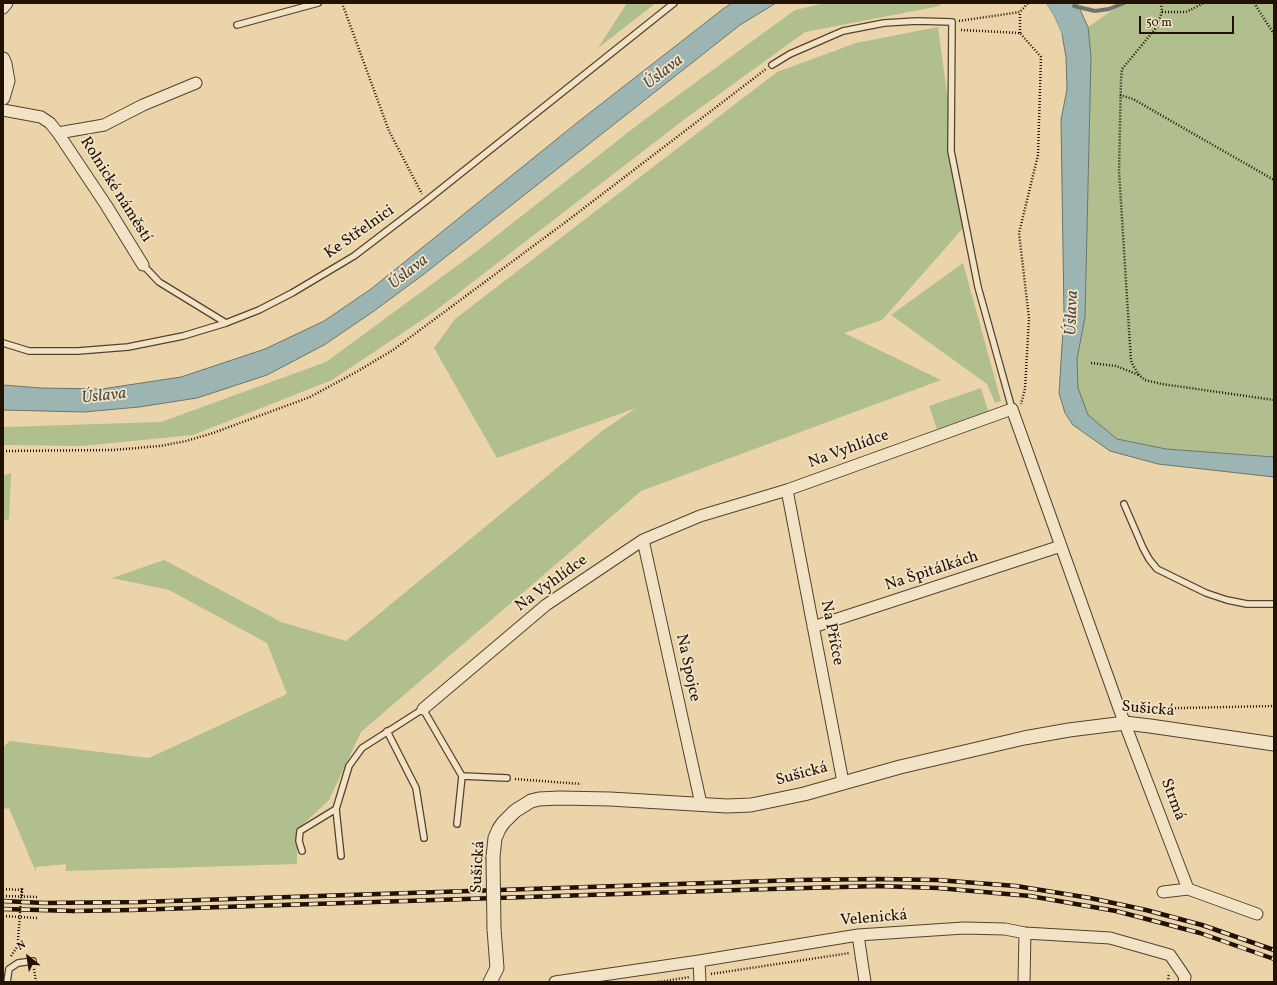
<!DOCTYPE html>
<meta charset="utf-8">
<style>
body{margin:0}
#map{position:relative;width:1277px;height:985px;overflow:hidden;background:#ebd4a9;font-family:Vollkorn,serif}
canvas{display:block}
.frame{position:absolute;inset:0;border:4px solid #221205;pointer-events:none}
.north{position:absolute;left:8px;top:937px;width:40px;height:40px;-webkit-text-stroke:3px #f2e3c7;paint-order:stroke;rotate:330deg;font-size:11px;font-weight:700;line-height:16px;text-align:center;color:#221205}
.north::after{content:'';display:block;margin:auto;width:14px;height:18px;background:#221205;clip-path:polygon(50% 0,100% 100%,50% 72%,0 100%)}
.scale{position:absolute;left:1139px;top:16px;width:95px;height:18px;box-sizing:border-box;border:2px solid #221205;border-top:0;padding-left:5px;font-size:12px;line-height:14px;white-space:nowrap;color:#221205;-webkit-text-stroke:3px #f2e3c7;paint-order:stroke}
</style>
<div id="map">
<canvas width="1277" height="985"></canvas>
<div class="frame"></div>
<div class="north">N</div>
<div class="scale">50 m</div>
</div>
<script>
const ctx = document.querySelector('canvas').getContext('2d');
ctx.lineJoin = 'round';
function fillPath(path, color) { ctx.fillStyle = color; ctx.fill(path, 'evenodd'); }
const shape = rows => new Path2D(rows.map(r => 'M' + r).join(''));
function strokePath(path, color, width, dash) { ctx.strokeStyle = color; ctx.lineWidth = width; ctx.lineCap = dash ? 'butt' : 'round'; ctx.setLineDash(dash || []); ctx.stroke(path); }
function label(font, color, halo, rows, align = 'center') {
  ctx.font = font + ' Vollkorn,serif'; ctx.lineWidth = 3.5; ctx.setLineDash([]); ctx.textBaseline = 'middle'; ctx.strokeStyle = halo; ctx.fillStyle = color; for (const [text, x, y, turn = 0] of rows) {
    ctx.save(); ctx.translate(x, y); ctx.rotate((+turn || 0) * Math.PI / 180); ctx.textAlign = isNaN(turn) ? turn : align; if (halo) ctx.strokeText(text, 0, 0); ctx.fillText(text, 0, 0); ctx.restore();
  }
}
fillPath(shape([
 [627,3,656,3,598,48],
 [826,3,940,3,940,6,805,32,685,119,431,314,332,380,193,435,82,446,3,445,3,427,161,422,326,362,477,251,640,123,795,10],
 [1123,3,1274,3,1274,457,1166,449,1117,439,1088,415,1078,388,1077,359,1085,317,1091,56,1088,27],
 [938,27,965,226,882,320,844,333,941,380,641,491,361,732,329,800,297,830,297,864,66,871,66,864,36,867,36,872,9,808,3,809,3,747,10,741,149,758,287,694,267,643,169,590,112,578,164,560,281,622,346,641,602,431,636,408,497,458,434,348,455,319,777,72,856,43],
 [963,263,1001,401,995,403,987,384,891,315],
 [981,388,988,411,937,429,929,406],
 [11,473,9,519,3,521,3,476]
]), '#b1be8e');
const water = shape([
 [732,3,776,3,740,25,424,274,374,311,324,345,267,375,197,398,139,407,84,412,3,410,3,385,41,388,102,389,181,377,265,349,324,321,371,289,578,122,723,9,732,3],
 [1046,3,1077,3,1088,27,1091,56,1085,317,1077,359,1078,388,1088,415,1117,439,1166,449,1274,457,1274,477,1158,464,1110,451,1073,425,1065,413,1059,393,1064,314,1061,120,1067,89,1066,57,1062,34,1054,16,1046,3]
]);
fillPath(water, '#9cb5b3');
strokePath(water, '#6b746d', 1);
fillPath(shape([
 [1044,3,1046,3,1054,16,1062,34,1060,35,1052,17]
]), '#ebd4a9');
strokePath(shape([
 [1074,6,1095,11,1109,9,1124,3]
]), '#6b746d', 4);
const service = shape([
 [237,25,318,3],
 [772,65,790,54,843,31,884,23,917,21,952,22,951,151,978,287,1012,409],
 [143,265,159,282,226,323],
 [3,343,29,351,78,351,128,347,183,336,226,323,259,310,292,293,354,256,426,201,674,3],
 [1124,504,1143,548,1149,559,1157,569,1206,593,1227,600,1247,604,1274,604],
 [387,731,416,788,424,838],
 [462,776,507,778],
 [336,809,341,856],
 [302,851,299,841,300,831,336,809,349,766,362,748,423,709,462,776,457,824],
 [7,982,9,969,18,963,33,961]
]);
const minor = shape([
 [3,8,7,3],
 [3,110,41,117,50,123,58,133,104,125,143,105,196,83],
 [58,133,106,205,143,265],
 [787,490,843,782],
 [643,540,701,804],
 [813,627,1061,546],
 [423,709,546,605,643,540,700,516,787,490,1012,409,1120,711,1188,889],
 [1163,892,1188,889,1257,914],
 [858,935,865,982],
 [699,961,700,982],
 [555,982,699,961,858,935,964,928,1005,929,1025,933,1110,938,1170,955,1185,977,1184,982],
 [1024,982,1025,933]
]);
const tertiary = shape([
 [3,59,5,64,8,81,3,98],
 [493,857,495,838,499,829,503,823,515,811,531,801,539,799,559,798,610,799,727,806,751,805,804,794,900,767,1024,738,1069,730,1125,723,1150,726,1274,744],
 [490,982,497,968,494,929]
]);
strokePath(service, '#54422e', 8);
strokePath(minor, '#54422e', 13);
strokePath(tertiary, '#54422e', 15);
strokePath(shape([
 [342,3,389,131,422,194],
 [1161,3,1162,12,1156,28,1122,69,1121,80,1119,171,1131,361,1134,367,1139,375,1145,380,1162,384,1274,400],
 [1254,3,1274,34],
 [1162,12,1186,12,1204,3],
 [959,21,1020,12,1028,3],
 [961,30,1020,33,1041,57,1038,155,1019,233,1029,318,1025,389,1021,404],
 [1020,33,1020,12],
 [1120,95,1133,99,1274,180],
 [1091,363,1116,366,1139,375],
 [3,451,113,450,160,446,186,441,213,433,310,397,358,371,393,350,567,221,766,69],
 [1133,710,1181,708,1274,706],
 [515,779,581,784],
 [3,896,38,897],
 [22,896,22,887],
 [3,916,37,918],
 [11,956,17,947,18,940],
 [34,969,36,982],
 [711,974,850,953],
 [658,982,690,977],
 [1168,982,1169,973]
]), '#221205', 2.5, [1, 2]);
strokePath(service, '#f2e3c7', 5.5);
strokePath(minor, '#f2e3c7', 11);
strokePath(tertiary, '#f2e3c7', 13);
const rail = shape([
 [3,901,44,903,140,902,798,880,878,879,937,880,1016,886,1090,898,1146,910,1202,925,1274,950],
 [3,909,74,911,131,910,770,889,878,886,938,888,1030,896,1116,911,1200,933,1274,959]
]);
strokePath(rail, '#221205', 4.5);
strokePath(rail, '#f2e3c7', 3, [9]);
const tertiaryBridge = shape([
 [493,857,494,929]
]);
strokePath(tertiaryBridge, '#54422e', 15, []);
strokePath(shape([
 [3,889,22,890],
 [18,940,22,887]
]), '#221205', 2.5, [1, 2]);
strokePath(tertiaryBridge, '#f2e3c7', 13);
label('16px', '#221205', '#f2e3c7', [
 ["Rolnické náměstí",115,190,58],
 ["Ke Střelnici",360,233,-35],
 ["Na Vyhlídce",849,450,-20],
 ["Na Špitálkách",932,572,-18],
 ["Na Vyhlídce",552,584,-36],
 ["Na Příčce",831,633,79],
 ["Na Spojce",687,668,78],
 ["Sušická",1148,710,5],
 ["Sušická",802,775,-15],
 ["Strmá",1172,800,69],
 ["Sušická",479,867,-87],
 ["Velenická",874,919,-5]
]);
label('italic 17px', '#4d4b42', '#f2e3c7', [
 ["Úslava",664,73,-38],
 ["Úslava",409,273,-38],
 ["Úslava",1073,313,-88],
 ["Úslava",104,397,-6]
]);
</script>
